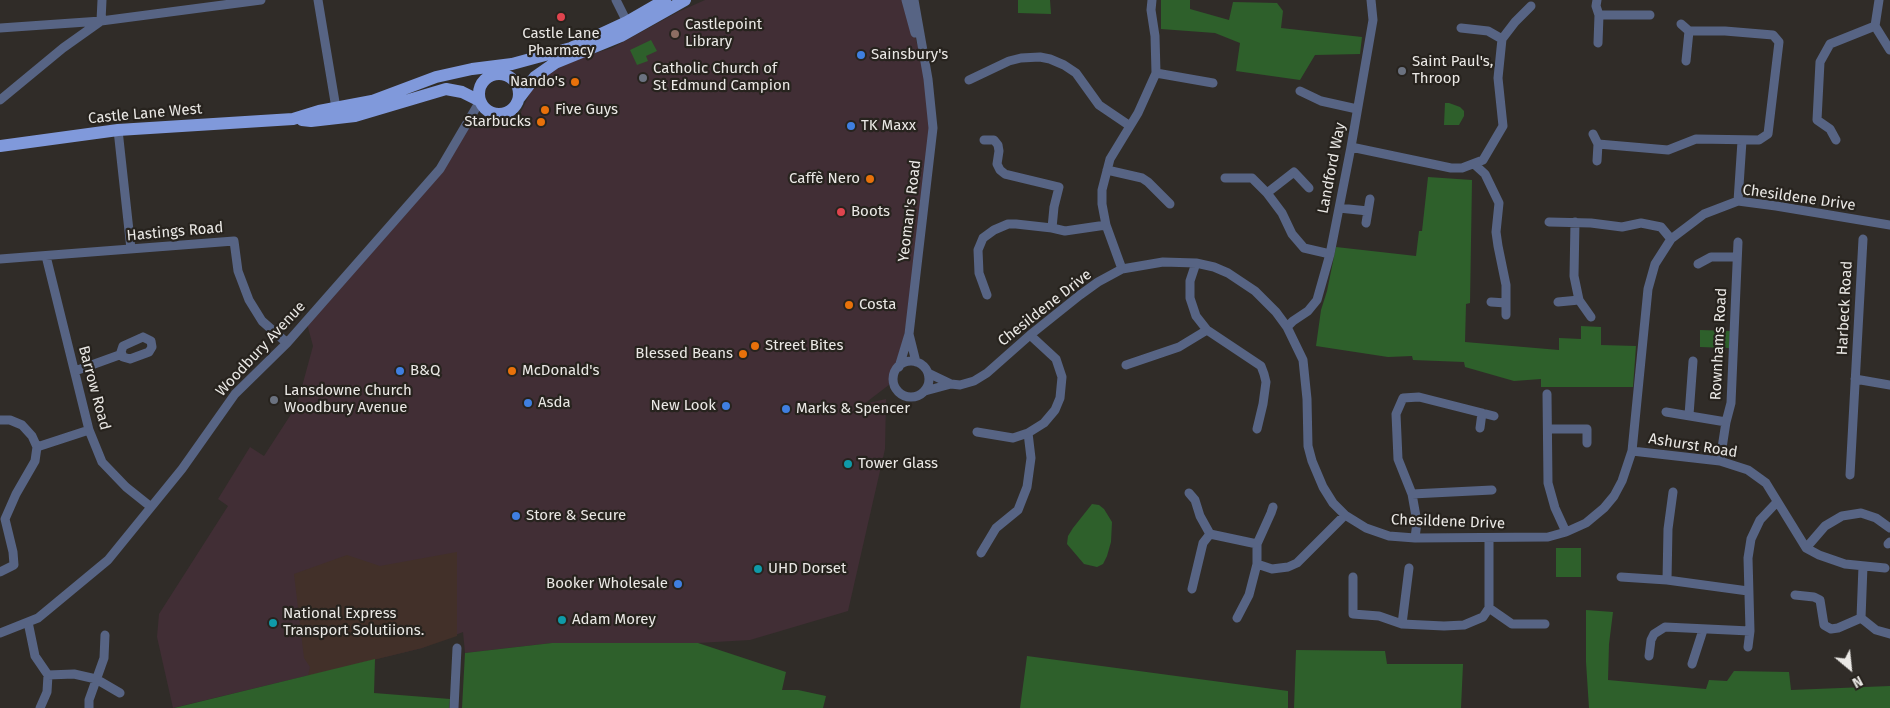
<!DOCTYPE html>
<meta charset="utf-8">
<style>
body{margin:0}
#map{position:relative;width:1890px;height:708px;overflow:hidden;background:#302c28;font-family:"Fira Sans",sans-serif}
canvas{display:block}
.north{position:absolute;left:1825px;top:643px;width:50px;height:50px;-webkit-text-stroke:4px #27231e;paint-order:stroke;rotate:152deg;font-size:14px;font-weight:700;line-height:20px;text-align:center;color:#eae8e5}
.north::after{content:'';display:block;margin:auto;width:18px;height:22px;background:#eae8e5;clip-path:polygon(50% 0,100% 100%,50% 72%,0 100%)}
</style>
<div id="map">
<canvas width="1890" height="708"></canvas>
<div class="north">N</div>
</div>
<script>
const ctx = document.querySelector('canvas').getContext('2d');
ctx.lineJoin = 'round';
function fillPath(path, color) { ctx.fillStyle = color; ctx.fill(path, 'evenodd'); }
const shape = rows => new Path2D(rows.map(r => 'M' + r).join(''));
function strokePath(path, color, width, dash) { ctx.strokeStyle = color; ctx.lineWidth = width; ctx.lineCap = dash ? 'butt' : 'round'; ctx.setLineDash(dash || []); ctx.stroke(path); }
function label(font, color, halo, rows, align = 'center') {
  ctx.font = font + ' "Fira Sans",sans-serif'; ctx.lineWidth = 4.5; ctx.setLineDash([]); ctx.textBaseline = 'middle'; ctx.strokeStyle = halo; ctx.fillStyle = color; for (const [text, x, y, turn = 0] of rows) {
    ctx.save(); ctx.translate(x, y); ctx.rotate((+turn || 0) * Math.PI / 180); ctx.textAlign = isNaN(turn) ? turn : align; if (halo) ctx.strokeText(text, 0, 0); ctx.fillText(text, 0, 0); ctx.restore();
  }
}
fillPath(shape([
 [705,0,906,0,929,92,933,128,920,243,899,367,895,372,894,381,864,404,886,399,885,449,848,611,750,640,698,643,552,643,465,653,463,632,422,648,173,708,157,637,159,614,228,506,218,499,250,447,264,456,297,405,313,346,306,320,440,169,469,118,491,126,514,126,518,124,521,112,531,91,548,73,583,57,612,48,678,12]
]), '#412e35');
fillPath(shape([
 [457,552,457,636,422,648,308,676,310,667,304,658,294,574,347,555,380,566]
]), '#423029');
fillPath(shape([
 [1018,0,1050,0,1051,14,1018,13],
 [1161,0,1190,0,1190,9,1229,20,1233,2,1277,3,1283,11,1281,28,1362,37,1360,54,1315,55,1300,80,1236,71,1240,43,1215,33,1161,29],
 [651,40,657,51,646,56,648,61,637,65,630,50],
 [1445,103,1449,103,1460,107,1464,111,1464,116,1459,125,1444,125],
 [1428,177,1472,180,1470,303,1466,304,1465,342,1559,350,1559,338,1581,339,1581,326,1601,327,1601,345,1636,346,1633,387,1541,387,1541,379,1514,381,1465,367,1464,362,1413,360,1412,356,1388,357,1316,346,1321,310,1327,291,1336,247,1416,256,1419,231,1422,231],
 [1700,330,1730,331,1729,348,1700,347],
 [1092,504,1099,505,1104,509,1112,522,1111,542,1107,556,1103,564,1097,567,1084,564,1067,544,1068,536,1073,528],
 [1556,548,1581,548,1581,577,1556,577],
 [1586,610,1613,612,1609,644,1608,680,1706,689,1709,680,1727,681,1734,671,1789,672,1791,690,1890,686,1890,708,1589,708,1586,662],
 [552,643,698,643,786,672,782,690,798,690,826,696,823,708,462,708,465,653],
 [1296,650,1385,651,1387,664,1463,664,1461,708,1294,708],
 [1027,656,1288,691,1288,708,1020,708],
 [375,659,374,693,450,699,449,708,174,708]
]), '#2e602b');
strokePath(shape([
 [318,0,336,108],
 [616,0,627,22],
 [906,0,915,33],
 [1597,0,1596,6,1599,15,1598,43],
 [1599,15,1650,15],
 [1875,26,1890,50],
 [1875,26,1879,0],
 [0,28,101,21,261,0],
 [1461,28,1488,31,1502,39],
 [1686,61,1689,31],
 [1156,73,1213,83],
 [969,80,1009,61,1021,58,1040,57,1050,59,1064,65,1076,73,1099,105,1130,126],
 [1300,91,1321,101,1357,109],
 [0,100,63,48,101,21,102,0],
 [118,130,131,249],
 [1593,134,1598,144,1597,161],
 [984,140,994,140,998,145,999,151,997,164,1000,170,1005,174,1059,187,1054,207,1052,228],
 [1836,140,1830,129,1817,120,1820,62,1830,44,1875,26],
 [1598,144,1668,150,1696,139,1759,140,1768,134,1779,42,1773,35,1725,31,1689,31,1681,24],
 [1351,147,1451,168,1462,168,1483,160,1503,126,1498,78,1502,39,1515,22,1531,6],
 [1474,164,1485,174,1499,203,1496,232,1498,246,1506,285,1506,315],
 [1107,170,1142,178,1148,182,1170,204],
 [1225,178,1252,178,1267,193,1282,213,1292,234,1304,248,1330,254],
 [1267,193,1294,172,1309,188],
 [1738,201,1742,141],
 [1339,208,1368,211],
 [1549,222,1591,223,1622,227,1641,223,1661,227,1671,239],
 [1575,222,1574,276,1579,300,1591,317],
 [1366,223,1370,199],
 [46,256,89,430,102,462,126,487,151,507],
 [0,259,234,241,238,271,249,300,262,321,287,343],
 [1196,263,1190,281,1190,298,1196,316,1207,330,1261,366,1264,374,1266,382,1263,404,1257,429],
 [1698,264,1711,257,1736,257],
 [1122,269,1106,225,1102,204,1102,190,1110,159,1138,113,1156,73,1155,36,1151,10,1152,0],
 [987,295,979,273,978,250,983,238,994,230,1008,224,1016,224,1052,228,1065,231,1106,225],
 [1491,302,1506,303],
 [1558,302,1579,300],
 [1287,327,1293,321,1308,311,1317,300,1330,254,1351,147,1373,20,1371,0],
 [909,334,916,362],
 [143,337,151,341,152,347,149,352,130,359,123,357,121,352,123,346,143,337],
 '893 379a18 18 0 1 1 36 0a18 18 0 1 1-36 0Z',
 [1126,365,1179,347,1207,330],
 [899,367,909,334,933,128,928,79,914,0],
 [75,371,122,354],
 [928,373,951,384,960,385,974,381,987,373,1030,335,1080,295,1098,282,1122,269,1163,262,1196,263,1214,267,1228,273,1255,291,1276,312,1287,327,1303,360,1307,399,1308,446,1312,461,1323,487,1333,503,1345,515,1366,528,1389,536,1415,538,1548,537,1566,532,1586,523,1604,508,1614,496,1622,481,1632,451,1648,289,1655,264,1671,239,1704,214,1738,201,1776,206,1890,225],
 [1855,379,1890,385],
 [925,391,951,384],
 [1547,394,1548,483,1555,508,1566,532],
 [1666,412,1726,422],
 [1689,415,1693,361],
 [0,420,10,420,22,425,32,436,37,447,89,430],
 [1480,428,1482,413],
 [1548,429,1587,429,1587,443],
 [977,432,1013,438,1028,433,1044,423,1055,410,1060,398,1062,377,1056,359,1030,335],
 [1632,451,1720,461,1748,470,1766,483,1806,548,1819,555,1845,564,1885,568],
 [1720,461,1726,422,1731,403,1738,242],
 [1850,475,1863,239],
 [1189,493,1195,500,1200,516,1210,534,1257,544,1257,564,1272,569,1288,567,1297,563,1345,515],
 [1412,494,1492,490],
 [1415,538,1417,522,1412,494,1398,459,1396,414,1403,398,1419,397,1494,416],
 [1489,538,1489,608,1512,624,1545,624],
 [1257,544,1271,513,1273,507],
 [1888,544,1890,542],
 [1806,548,1825,526,1842,516,1861,513,1876,518,1890,528],
 [981,553,996,528,1018,510,1027,487,1031,458,1028,433],
 [0,572,14,565,13,552,5,519,16,494,35,461,37,447],
 [1353,577,1353,614,1379,616,1402,624,1444,626,1464,625,1483,617,1489,608],
 [1621,577,1667,580,1748,591],
 [1667,580,1668,529,1673,492],
 [1192,589,1203,543,1210,534],
 [1795,595,1814,597,1820,600,1824,625,1831,629,1838,628,1861,618,1876,630,1890,634],
 [1237,618,1249,595,1257,564],
 [1861,618,1863,566],
 [28,622,35,656,48,675,47,692,40,708],
 [1402,624,1409,568],
 [0,633,38,618,108,560,182,469,235,394,287,343,440,169,480,101],
 [1748,647,1750,631,1748,558,1751,539,1760,520,1777,502],
 [1649,656,1651,640,1654,634,1665,627,1750,631],
 [1692,664,1703,630],
 [48,675,74,674,96,679,120,693],
 [89,708,89,700,104,658,105,635],
 [454,708,457,648]
]), '#576484', 9);
strokePath(shape([
 '479 94a20 20 0 1 1 40 0a20 20 0 1 1-40 0Z',
 [519,98,535,77,555,63,621,36,685,0],
 [302,120,311,121,355,116,446,89,462,92,480,101],
 [0,146,118,130,293,119,319,111,372,101,436,77,472,69,512,64,571,48,627,22,665,0]
]), '#8099db', 12);
for (const [x, y, r, color] of [
 [561,17,5,"#e0444e"],
 [675,34,5,"#8d6e63"],
 [861,55,5,"#3f7fe0"],
 [1402,71,5,"#6b7280"],
 [643,78,5,"#6b7280"],
 [575,82,5,"#e8710a"],
 [545,110,5,"#e8710a"],
 [541,122,5,"#e8710a"],
 [851,126,5,"#3f7fe0"],
 [870,179,5,"#e8710a"],
 [841,212,5,"#e0444e"],
 [849,305,5,"#e8710a"],
 [755,346,5,"#e8710a"],
 [743,354,5,"#e8710a"],
 [400,371,5,"#3f7fe0"],
 [512,371,5,"#e8710a"],
 [274,400,5,"#6b7280"],
 [528,403,5,"#3f7fe0"],
 [726,406,5,"#3f7fe0"],
 [786,409,5,"#3f7fe0"],
 [848,464,5,"#0f9aa8"],
 [516,516,5,"#3f7fe0"],
 [758,569,5,"#0f9aa8"],
 [678,584,5,"#3f7fe0"],
 [562,620,5,"#0f9aa8"],
 [273,623,5,"#0f9aa8"]
]) { const dot = new Path2D(); dot.arc(x, y, r, 0, 2 * Math.PI); ctx.fillStyle = color; ctx.fill(dot); strokePath(dot, '#27231e', 2); }
label('15px', '#eae8e5', '#27231e', [
 ["Castlepoint",685,25],
 ["Library",685,42],
 ["Castle Lane",561,34,"center"],
 ["Pharmacy",561,51,"center"],
 ["Sainsbury's",871,55],
 ["Saint Paul's,",1412,62],
 ["Throop",1412,79],
 ["Catholic Church of",653,69],
 ["St Edmund Campion",653,86],
 ["Nando's",565,82,"right"],
 ["Five Guys",555,110],
 ["Starbucks",531,122,"right"],
 ["TK Maxx",861,126],
 ["Caffè Nero",860,179,"right"],
 ["Boots",851,212],
 ["Costa",859,305],
 ["Street Bites",765,346],
 ["Blessed Beans",733,354,"right"],
 ["B&Q",410,371],
 ["McDonald's",522,371],
 ["Lansdowne Church",284,391],
 ["Woodbury Avenue",284,408],
 ["Asda",538,403],
 ["New Look",716,406,"right"],
 ["Marks & Spencer",796,409],
 ["Tower Glass",858,464],
 ["Store & Secure",526,516],
 ["UHD Dorset",768,569],
 ["Booker Wholesale",668,584,"right"],
 ["National Express",283,614],
 ["Transport Solutiions.",283,631],
 ["Adam Morey",572,620]
], 'left');
label('15px', '#eae8e5', '#27231e', [
 ["Castle Lane West",145,114,-5],
 ["Landford Way",1332,168,-79],
 ["Chesildene Drive",1799,198,8],
 ["Yeoman's Road",910,211,-83],
 ["Hastings Road",175,232,-5],
 ["Chesildene Drive",1045,308,-38],
 ["Harbeck Road",1845,308,-87],
 ["Rownhams Road",1719,344,-87],
 ["Woodbury Avenue",261,349,-47],
 ["Barrow Road",94,388,75],
 ["Ashurst Road",1693,446,9],
 ["Chesildene Drive",1448,522,2]
]);
</script>
